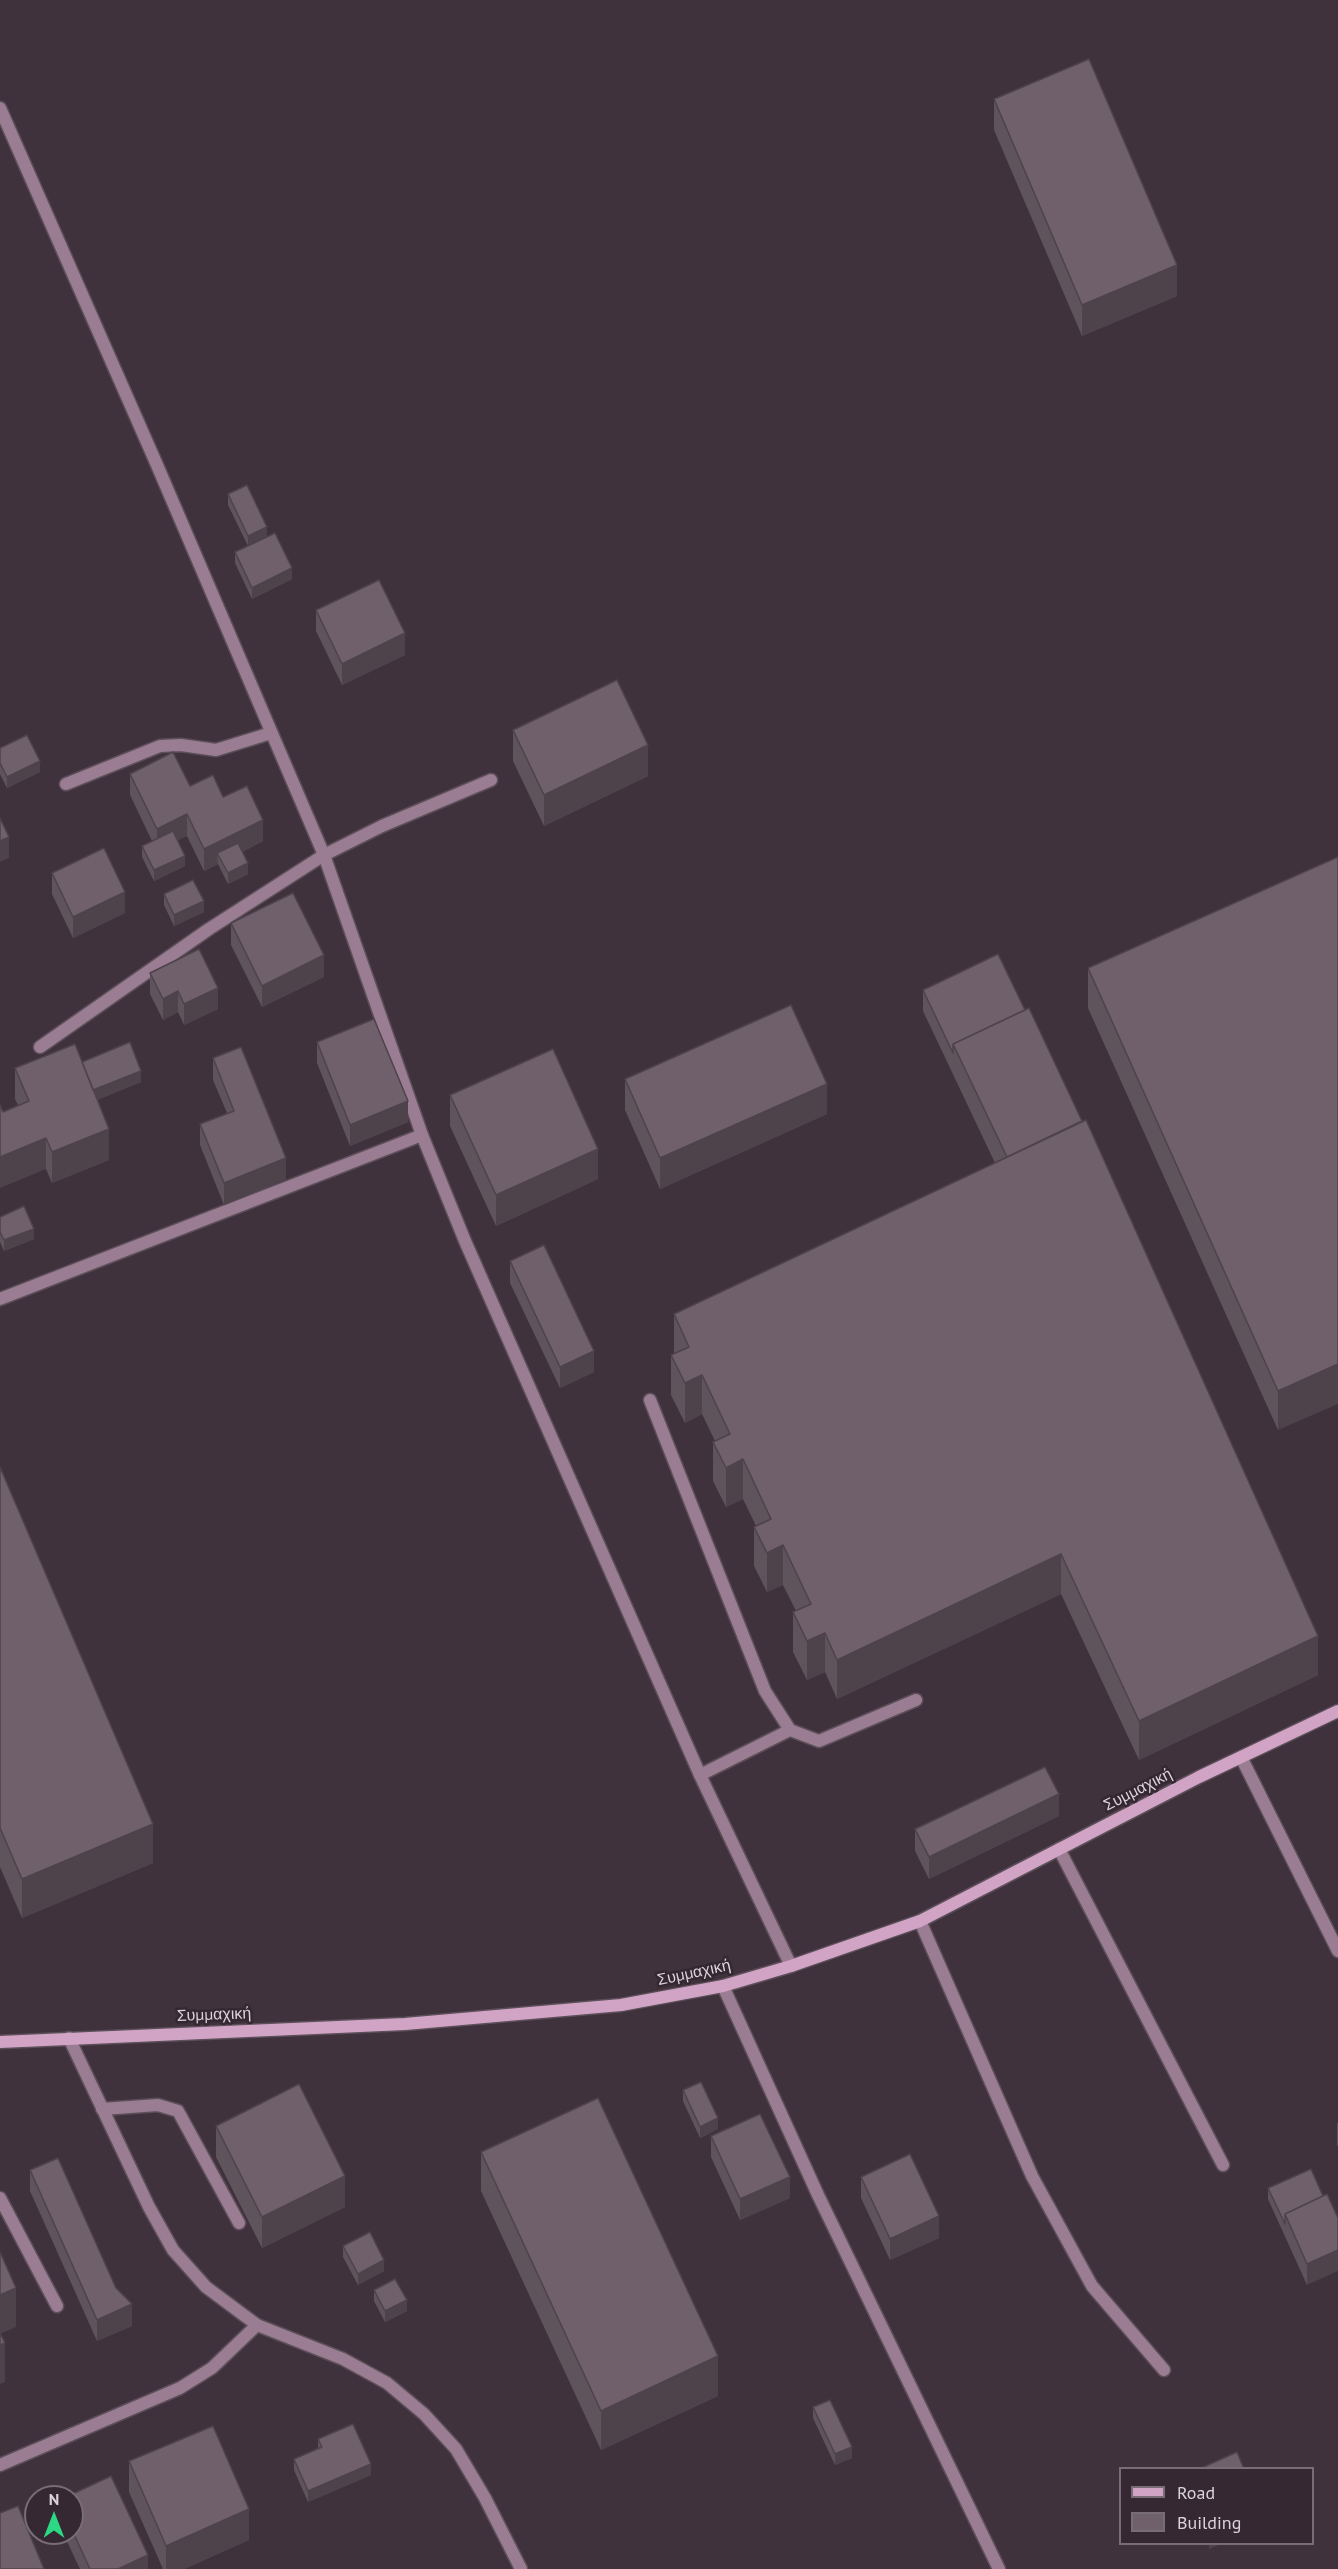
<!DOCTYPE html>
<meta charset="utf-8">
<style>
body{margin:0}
#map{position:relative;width:1338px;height:2569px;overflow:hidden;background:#40323c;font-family:"PT Sans",sans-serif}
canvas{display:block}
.legend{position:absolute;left:1119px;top:2467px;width:195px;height:78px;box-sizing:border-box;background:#352832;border:2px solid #786d76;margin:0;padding:8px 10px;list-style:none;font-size:18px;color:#ddd4db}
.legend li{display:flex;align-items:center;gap:12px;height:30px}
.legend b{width:30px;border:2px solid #786d76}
.north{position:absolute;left:24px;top:2485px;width:60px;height:60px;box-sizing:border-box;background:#352832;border:2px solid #786d76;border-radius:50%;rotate:0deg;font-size:16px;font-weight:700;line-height:24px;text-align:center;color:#ddd4db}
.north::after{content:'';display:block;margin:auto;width:21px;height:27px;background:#2dd884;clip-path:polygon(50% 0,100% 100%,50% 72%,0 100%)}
</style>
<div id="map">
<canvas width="1338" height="2569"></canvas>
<ul class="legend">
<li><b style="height:8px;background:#d1a4c6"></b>Road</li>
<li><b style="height:16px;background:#6f606b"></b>Building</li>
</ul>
<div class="north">N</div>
</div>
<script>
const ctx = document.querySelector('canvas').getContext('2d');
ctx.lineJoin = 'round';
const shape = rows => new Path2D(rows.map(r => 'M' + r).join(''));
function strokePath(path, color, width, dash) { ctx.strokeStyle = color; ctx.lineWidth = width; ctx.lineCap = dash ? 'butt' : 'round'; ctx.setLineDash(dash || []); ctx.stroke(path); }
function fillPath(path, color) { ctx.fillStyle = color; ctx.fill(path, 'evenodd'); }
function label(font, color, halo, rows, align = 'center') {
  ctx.font = font + ' "PT Sans",sans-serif'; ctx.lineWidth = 5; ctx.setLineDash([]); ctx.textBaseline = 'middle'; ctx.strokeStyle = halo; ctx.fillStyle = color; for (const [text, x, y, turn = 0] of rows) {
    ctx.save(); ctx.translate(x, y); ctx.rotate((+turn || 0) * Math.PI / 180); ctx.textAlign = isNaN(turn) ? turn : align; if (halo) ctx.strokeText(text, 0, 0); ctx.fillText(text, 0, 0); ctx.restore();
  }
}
const lane = shape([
 [66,784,160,746,181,745,216,750,271,733],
 [40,1047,209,929,324,855,382,826,491,780],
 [0,1299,422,1135],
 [650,1400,765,1691,790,1730,819,1741,916,1700],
 [1241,1757,1338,1951],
 [700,1775,790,1730],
 [1059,1849,1223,2165],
 [920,1921,1032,2176,1092,2286,1164,2370],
 [102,2109,158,2105,178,2111,239,2223],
 [0,2198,57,2306],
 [0,2465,180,2388,212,2368,257,2325]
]);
const street = shape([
 [0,108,157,465,324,855,422,1135,465,1241,700,1775,791,1966],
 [723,1986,818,2195,999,2569],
 [69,2038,149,2207,173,2250,206,2287,257,2325,343,2359,387,2383,424,2414,456,2449,485,2498,521,2569]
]);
const secondary = shape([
 [0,2042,405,2024,621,2005,723,1986,791,1966,920,1921,1199,1777,1338,1711]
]);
strokePath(lane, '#5c4f59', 15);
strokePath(street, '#5c4f59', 15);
strokePath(secondary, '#5c4f59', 15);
strokePath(lane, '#9a7d92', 12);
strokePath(street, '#9a7d92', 12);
strokePath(secondary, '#d1a4c6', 12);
fillPath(shape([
 [994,99,1177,296,1082,336,994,130],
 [228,494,267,536,292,579,252,599,235,563,235,552,248,546,228,505],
 [316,610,405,655,342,685,316,631],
 [513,730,648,776,544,826,513,761],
 [0,748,40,772,7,788,0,774],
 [130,774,190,786,223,797,263,841,242,852,248,874,228,884,218,864,204,871,187,836,178,840,185,866,154,881,142,857,142,846,152,841,130,795],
 [1338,857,1278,1430,1088,1008,1088,968],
 [52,873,125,913,73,938,52,894],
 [164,894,204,912,174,926,164,905],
 [231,923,324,977,262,1007,231,945],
 [150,973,218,1009,184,1025,178,1012,163,1020,150,994],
 [923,990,1318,1675,1139,1760,1061,1594,837,1699,825,1672,807,1680,793,1652,793,1612,796,1611,783,1585,767,1592,754,1566,754,1527,756,1526,743,1499,726,1507,713,1481,713,1442,715,1441,702,1414,685,1423,671,1395,671,1355,674,1354,674,1314,995,1163,923,1011],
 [317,1042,408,1122,350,1146,317,1063],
 [213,1058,286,1179,224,1205,200,1145,200,1124,227,1113,213,1080],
 [82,1062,141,1082,97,1100,109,1160,52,1183,46,1169,3,1112,18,1105,15,1099,15,1068],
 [625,1079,827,1114,660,1189,625,1110],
 [450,1095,598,1179,496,1226,450,1126],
 [0,1217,34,1239,4,1251,0,1242],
 [510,1261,594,1372,560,1388,510,1283],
 [0,1467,153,1863,22,1918,0,1867],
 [1059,1816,929,1879,915,1851,915,1829],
 [683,2090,718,2129,700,2138,683,2101],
 [1337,2123,1338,2123,1338,2146,1337,2145],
 [216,2126,345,2207,262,2248,216,2157],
 [711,2136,790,2198,740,2220,711,2157],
 [481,2152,718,2396,601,2450,481,2191],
 [30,2170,132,2326,97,2341,30,2191],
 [861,2177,939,2238,890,2260,861,2198],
 [1268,2188,1323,2196,1307,2285,1268,2199],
 [343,2246,384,2271,358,2285,343,2257],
 [374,2290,407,2311,385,2322,374,2301],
 [813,2407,852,2458,835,2465,813,2418],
 [318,2439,371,2475,308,2502,294,2470,294,2459,318,2448],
 [129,2461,249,2540,184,2569,163,2569,129,2492],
 [72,2497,148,2569,80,2569,63,2533,72,2533]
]), '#5f535c');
fillPath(shape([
 [1177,265,1177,296,1082,336,1082,305],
 [267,527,267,538,248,547,248,536],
 [292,568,292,579,252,599,252,588],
 [405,633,405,655,342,685,342,664],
 [648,745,648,776,544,826,544,795],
 [40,761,40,772,7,788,7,777],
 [187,814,187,836,157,850,157,829],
 [263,820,263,841,222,862,217,853,218,864,204,871,204,849],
 [9,837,9,858,0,862,0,841],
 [185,856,185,866,154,881,154,870],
 [248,863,248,874,228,884,228,873],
 [125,892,125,913,73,938,73,917],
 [204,901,204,912,174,926,174,915],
 [324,955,324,977,262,1007,262,986],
 [218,988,218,1009,184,1025,184,1004],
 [178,991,178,1012,163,1020,163,999],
 [141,1071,141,1082,87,1104,87,1093],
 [827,1084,827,1114,660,1189,660,1158],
 [408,1101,408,1122,350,1146,350,1125],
 [109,1129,109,1160,52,1183,52,1152],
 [46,1138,46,1169,0,1188,0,1157],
 [598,1149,598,1179,496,1226,496,1195],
 [286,1158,286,1179,224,1205,224,1183],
 [34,1229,34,1239,4,1251,4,1240],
 [594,1351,594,1372,560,1388,560,1367],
 [1338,1364,1338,1404,1278,1430,1278,1391],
 [702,1375,702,1414,685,1423,685,1383],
 [743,1459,743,1499,726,1507,726,1468],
 [783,1545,783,1585,767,1592,767,1553],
 [1061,1554,1061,1594,837,1699,837,1660],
 [825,1633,825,1672,807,1680,807,1641],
 [1318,1636,1318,1675,1139,1760,1139,1721],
 [1059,1794,1059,1816,929,1879,929,1857],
 [153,1824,153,1863,22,1918,22,1879],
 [718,2118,718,2129,700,2138,700,2127],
 [345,2176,345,2207,262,2248,262,2217],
 [790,2177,790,2198,740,2220,740,2199],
 [939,2216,939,2238,890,2260,890,2239],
 [1338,2250,1338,2271,1307,2285,1307,2264],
 [384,2260,384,2271,358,2285,358,2274],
 [16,2288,16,2327,0,2334,0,2295],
 [407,2300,407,2311,385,2322,385,2311],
 [132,2304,132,2326,97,2341,97,2320],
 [5,2343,5,2382,0,2384,0,2345],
 [718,2356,718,2396,601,2450,601,2411],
 [852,2447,852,2458,835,2465,835,2454],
 [371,2464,371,2475,308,2502,308,2491],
 [249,2509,249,2540,184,2569,166,2569,166,2546],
 [1209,2544,1221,2544,1209,2549],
 [148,2555,148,2569,118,2569]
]), '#4e434b');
const building = shape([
 [1089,59,1177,265,1082,305,994,99,1089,59],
 [247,485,267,527,248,536,228,494,247,485],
 [275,533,292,568,252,588,235,552,275,533],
 [379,580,405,633,342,664,316,610,379,580],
 [617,680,648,745,544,795,513,730,617,680],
 [27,735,40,761,7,777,0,763,0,748,27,735],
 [173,752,190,786,213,775,223,797,247,786,263,820,204,849,187,814,157,829,130,774,173,752],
 [0,818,9,837,0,841,0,818],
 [173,831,185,856,154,870,142,846,173,831],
 [238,843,248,863,228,873,217,853,238,843],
 [104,848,125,892,73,917,52,873,104,848],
 [1338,857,1338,1364,1278,1391,1088,968,1338,857],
 [193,880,204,901,174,915,164,894,193,880],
 [293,893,324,955,262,986,231,923,293,893],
 [199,949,218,988,184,1004,178,991,163,999,150,973,199,949],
 [998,954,1025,1010,953,1044,953,1053,923,990,998,954],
 [791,1005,827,1084,660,1158,625,1079,791,1005],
 [1029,1008,1082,1121,1007,1157,953,1044,1029,1008],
 [374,1019,408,1101,350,1125,317,1042,374,1019],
 [130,1042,141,1071,93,1090,82,1062,130,1042],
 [75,1044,109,1129,52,1152,46,1138,0,1157,0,1105,3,1112,29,1101,15,1068,75,1044],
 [241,1047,286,1158,224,1183,200,1124,234,1111,213,1058,241,1047],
 [553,1049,598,1149,496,1195,450,1095,553,1049],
 [1086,1120,1318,1636,1139,1721,1061,1554,837,1660,825,1633,807,1641,793,1612,811,1604,783,1545,767,1553,754,1527,771,1519,743,1459,726,1468,713,1442,730,1434,702,1375,685,1383,671,1355,689,1347,674,1314,1086,1120],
 [24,1206,34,1229,4,1240,0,1232,0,1217,24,1206],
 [544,1245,594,1351,560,1367,510,1261,544,1245],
 [0,1467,153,1824,22,1879,0,1828,0,1467],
 [1045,1767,1059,1794,929,1857,915,1829,1045,1767],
 [701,2082,718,2118,700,2127,683,2090,701,2082],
 [299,2084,345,2176,262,2217,216,2126,299,2084],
 [598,2098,718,2356,601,2411,481,2152,598,2098],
 [760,2114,790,2177,740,2199,711,2136,760,2114],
 [910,2154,939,2216,890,2239,861,2177,910,2154],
 [58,2158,116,2288,132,2304,97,2320,30,2170,58,2158],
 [1311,2169,1323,2196,1285,2214,1285,2224,1268,2188,1311,2169],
 [1327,2194,1338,2218,1338,2250,1307,2264,1285,2214,1327,2194],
 [370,2232,384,2260,358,2274,343,2246,370,2232],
 [0,2252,16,2288,0,2295,0,2252],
 [395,2279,407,2300,385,2311,374,2290,395,2279],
 [0,2333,5,2343,0,2345,0,2333],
 [830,2400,852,2447,835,2454,813,2407,830,2400],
 [353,2424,371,2464,308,2491,294,2459,322,2447,318,2439,353,2424],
 [213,2426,249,2509,166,2546,129,2461,213,2426],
 [1237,2452,1244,2469,1199,2469,1237,2452],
 [111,2476,148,2555,118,2569,90,2569,72,2530,72,2497,66,2497,111,2476],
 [18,2506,44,2569,0,2569,0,2513,18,2506]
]);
fillPath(building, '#6f606b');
strokePath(building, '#4e434b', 1.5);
label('16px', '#ddd4db', '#352832', [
 ["Συμμαχική",1138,1790,-27],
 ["Συμμαχική",694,1973,-12],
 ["Συμμαχική",214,2015,-2]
]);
</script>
